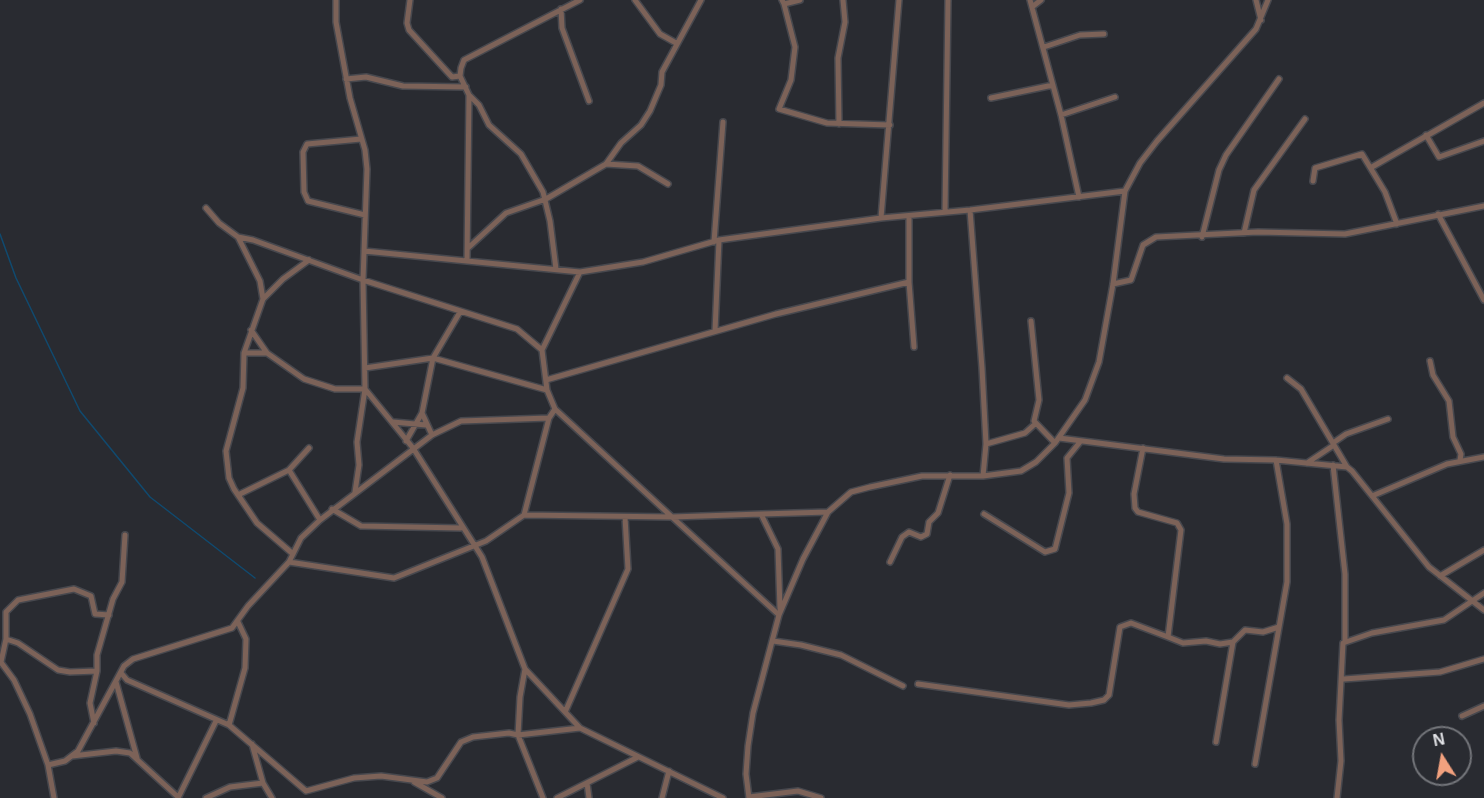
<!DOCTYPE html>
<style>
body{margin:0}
#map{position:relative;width:1484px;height:798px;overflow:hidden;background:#292b31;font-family:Helvetica,sans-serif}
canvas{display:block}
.north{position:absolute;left:1412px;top:726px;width:60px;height:60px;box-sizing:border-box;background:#292b31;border:2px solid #73757a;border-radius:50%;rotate:349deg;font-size:16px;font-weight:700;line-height:24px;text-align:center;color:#e2e3e7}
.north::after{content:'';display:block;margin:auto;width:21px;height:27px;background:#f2a17e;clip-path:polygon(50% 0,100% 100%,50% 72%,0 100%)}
</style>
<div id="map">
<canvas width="1484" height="798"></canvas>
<div class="north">N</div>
</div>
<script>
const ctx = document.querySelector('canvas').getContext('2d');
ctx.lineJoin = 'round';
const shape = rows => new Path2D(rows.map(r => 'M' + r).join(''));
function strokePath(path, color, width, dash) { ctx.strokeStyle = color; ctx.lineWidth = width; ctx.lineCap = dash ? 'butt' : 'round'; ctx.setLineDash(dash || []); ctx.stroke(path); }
strokePath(shape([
 [0,234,16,278,80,411,150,497,255,578]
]), '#104a6f', 1.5);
const minor = shape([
 [336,0,336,22,350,98,365,150,367,169,363,280,365,389,357,442,359,465,355,492],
 [410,0,407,23,409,30,452,77,460,76],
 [635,0,660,34,676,43],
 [782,0,784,4,800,0],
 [1030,0,1061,115,1079,197],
 [1256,0,1261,20],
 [784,4,795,47,791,80,779,109,827,123,890,125],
 [1032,7,1041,0],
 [561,9,562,28,589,101],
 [1044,47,1080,35,1104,34],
 [346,79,366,77,403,86,466,87],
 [991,98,1053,85],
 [1061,115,1115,97],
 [839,124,838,58,845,22,843,0],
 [1426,135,1439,157,1484,141],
 [361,139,307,144,303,152,304,192,308,201,365,215],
 [606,164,638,166,668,184],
 [1372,167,1484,103],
 [1313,181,1315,168,1362,154,1385,192,1397,224],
 [206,208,219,223,238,237,253,240,363,280,517,329,542,350,547,390,555,409,672,517,761,514,778,549,780,609],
 [970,210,982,368,986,444,983,476],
 [945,212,948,0],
 [1438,214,1484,300],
 [881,218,899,0],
 [1244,233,1254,190,1305,119],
 [238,237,260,281,263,299],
 [1202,237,1219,170,1226,155,1279,79],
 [714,242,723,122],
 [468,248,506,213,546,199,606,164,621,143,641,125,650,111,661,85,662,72,701,0],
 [364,251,580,272],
 [467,261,469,95],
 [556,269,550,221,543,192,521,154,489,125,479,105,469,95,460,76,461,68,464,60,580,0],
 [909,282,914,347],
 [1113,284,1131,280,1143,245,1156,237,1258,232,1345,234,1484,206],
 [1031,321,1039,400,1034,421,1055,443],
 [251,330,267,353,304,379,335,389,365,389],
 [715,331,719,240],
 [542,350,580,272,643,262,719,240,881,218,970,210,1125,191],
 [244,353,266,353],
 [1430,361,1433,375,1449,401,1453,437,1461,454,1460,460],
 [365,368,433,358,547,390],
 [1287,378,1301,389,1347,467],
 [546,380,776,314,909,282,909,216],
 [365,389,413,448,482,557,525,669,580,728,723,798],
 [422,413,432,435],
 [393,422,426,425],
 [1059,438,1224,459,1276,460,1347,467,1352,471,1429,567,1484,610],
 [406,441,422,413,433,358,460,312],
 [1333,443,1346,434,1388,419],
 [986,444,1025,433,1035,424],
 [1307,463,1334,445],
 [1333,465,1345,574,1345,641],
 [289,470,320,520],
 [238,495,289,470,309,448],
 [1372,496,1447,464,1484,457],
 [332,509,361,526,461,528],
 [761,514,828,512],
 [984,514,1045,552,1055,549,1069,493,1067,458,1080,442],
 [524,515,672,517,779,615],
 [293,554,257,523,234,489,229,478,226,451,243,388,244,353,263,299,283,279,309,260],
 [289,562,394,578,486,541,524,515,549,418],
 [890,562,902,537,909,532,921,537,927,534,929,522,938,513,950,475],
 [1440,576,1484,550],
 [1168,637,1183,643,1206,641,1220,644,1233,642,1245,630,1263,632,1279,627],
 [6,639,18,643,58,670,70,672,97,671],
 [773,641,801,645,841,655,903,686],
 [0,661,14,680,30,714,48,765,54,798],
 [1,662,6,639,6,612,18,600,74,589,91,596,95,614,109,615],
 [525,669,520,697,518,735,543,798],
 [122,674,127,680,229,725,306,791,354,778,381,776,427,782,437,778,461,742,473,737,509,733,518,735,580,728],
 [1344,679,1440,672,1484,659],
 [116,682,137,758],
 [918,684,1069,705,1091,703,1104,700,1109,695,1120,627,1131,623,1168,637,1181,530,1177,523,1138,512,1135,508,1134,494,1143,448],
 [566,710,628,569,625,517],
 [1462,716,1484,706],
 [94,723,90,703,97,671,97,655,113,599,122,582,125,535],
 [229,725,245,668,246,639,238,622],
 [1216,742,1233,642],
 [252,744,263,783,272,798],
 [72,756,116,751,130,753,178,797],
 [1255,764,1287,582,1287,524,1276,460],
 [48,765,65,761,78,751,124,666,133,659,232,628,248,606,289,562,301,538,320,520,432,435,461,421,549,418,555,409],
 [414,782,442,798],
 [587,783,589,798],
 [749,797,798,791,821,798],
 [178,798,216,721],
 [206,798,230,787,263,783],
 [557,798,638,757],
 [662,798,669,771],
 [749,798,746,774,748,746,753,713,779,615,803,559,828,512,851,492,870,487,922,476,983,476,1021,471,1036,462,1055,443,1085,400,1099,362,1113,284,1125,191,1140,163,1157,141,1256,29,1268,0],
 [1337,798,1341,761,1339,720,1343,643,1372,633,1444,620,1484,593]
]);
strokePath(minor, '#47484e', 8);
strokePath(minor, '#7c6258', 5);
</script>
